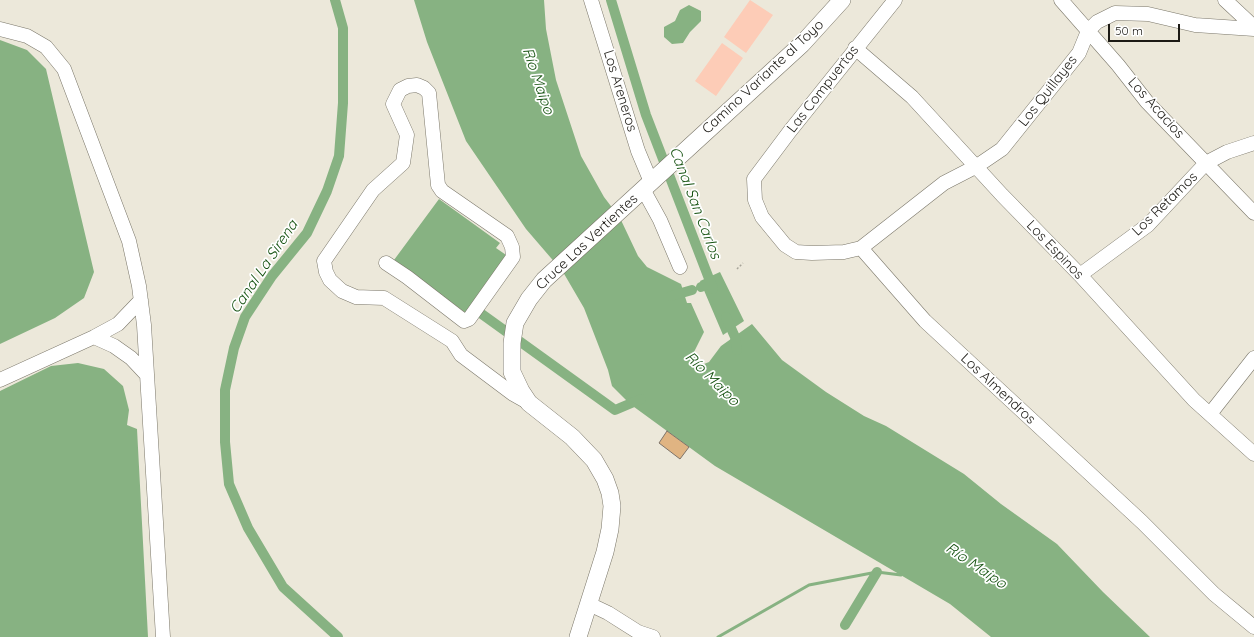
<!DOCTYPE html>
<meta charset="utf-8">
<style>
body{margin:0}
#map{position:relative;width:1254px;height:637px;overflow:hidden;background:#ece8da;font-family:Quicksand,sans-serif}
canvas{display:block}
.scale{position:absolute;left:1108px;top:24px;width:72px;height:18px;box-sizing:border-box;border:2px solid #1c1a15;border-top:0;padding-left:5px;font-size:12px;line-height:14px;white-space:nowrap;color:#1c1a15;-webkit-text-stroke:3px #fff;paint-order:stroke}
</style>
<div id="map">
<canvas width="1254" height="637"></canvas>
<div class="scale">50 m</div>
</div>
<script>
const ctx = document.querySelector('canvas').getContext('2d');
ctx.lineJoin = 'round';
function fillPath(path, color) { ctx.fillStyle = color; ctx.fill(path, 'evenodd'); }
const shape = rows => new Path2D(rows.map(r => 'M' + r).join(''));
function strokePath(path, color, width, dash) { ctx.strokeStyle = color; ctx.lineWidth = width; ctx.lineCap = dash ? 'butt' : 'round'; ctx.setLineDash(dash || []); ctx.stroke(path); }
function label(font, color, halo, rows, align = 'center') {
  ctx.font = font + ' Quicksand,sans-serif'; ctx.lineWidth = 3.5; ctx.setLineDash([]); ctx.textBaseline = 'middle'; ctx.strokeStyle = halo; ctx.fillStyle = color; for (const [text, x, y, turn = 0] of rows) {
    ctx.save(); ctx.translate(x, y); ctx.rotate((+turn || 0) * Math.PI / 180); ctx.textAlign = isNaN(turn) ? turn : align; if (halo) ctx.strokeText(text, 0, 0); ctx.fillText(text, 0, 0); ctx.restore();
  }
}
fillPath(shape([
 [750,0,773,15,746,53,724,37],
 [722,43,743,58,716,96,695,81]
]), '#fdccb7');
fillPath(shape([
 [414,0,544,0,546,29,556,80,581,156,604,197,620,218,638,256,647,267,681,284,687,303,691,303,704,332,693,354,699,361,704,364,709,362,721,346,752,324,782,360,826,392,864,416,886,426,964,474,1001,504,1057,544,1103,592,1150,637,991,637,950,604,715,466,630,404,612,386,608,370,584,308,563,272,526,229,466,141,427,42],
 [689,5,701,11,701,21,690,32,683,43,672,44,664,37,664,27,675,21,680,10],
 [0,40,27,50,46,69,94,272,84,298,55,318,0,344],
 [439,199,500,243,496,248,509,257,467,314,394,260],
 [720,272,744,321,723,335,700,281],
 [78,363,104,369,123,386,129,410,127,425,137,429,148,637,0,637,0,391,51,366]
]), '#87b282');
strokePath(shape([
 [718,637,809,585,877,572,901,575]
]), '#87b282', 3);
strokePath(shape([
 [335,0,343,28,343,103,339,156,327,191,307,233,272,276,245,317,234,348,225,390,225,442,229,484,248,528,283,587,338,637],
 [611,0,646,115,713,289],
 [701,287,710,283],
 [671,296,692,290],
 [472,307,615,410,641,399],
 [726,317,735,337,737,350],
 [845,625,877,572]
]), '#87b282', 10);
const building = shape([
 [667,431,689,447,680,459,659,443,667,431]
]);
fillPath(building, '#e0b482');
strokePath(building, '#7d7369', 1);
const minor = shape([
 [591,0,638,151,651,182],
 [895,0,790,131,754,179,755,200,762,217,785,245,796,252,812,253,844,252,861,248,944,183,977,166,1002,149,1079,53,1088,31,1097,22,1115,13,1148,14,1195,25,1254,29],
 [1061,0,1118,65,1147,102,1254,213],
 [1225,0,1254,27],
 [0,29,27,36,46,47,64,69,129,241,139,286,144,325,163,637],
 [855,48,912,97,1002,195,1080,275,1194,400,1254,454],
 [643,189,660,220,680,267],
 [861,248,925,321,1142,522,1214,594,1254,627],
 [386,263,407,277,464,321,469,319,513,257,512,247,507,236,442,191,438,185,429,93,424,88,417,85,408,86,400,90,393,104,407,135,403,163,373,190,324,261,326,272,330,280,342,291,356,297,384,298,452,341,461,355,513,394,529,403],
 [1080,275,1148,225,1206,163,1227,152,1254,143],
 [94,337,114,346,131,358,146,374],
 [0,380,94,337,118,324,141,300],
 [1210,414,1254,358],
 [589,604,608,613,638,632,653,637]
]);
const major = shape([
 [578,637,605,552,610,529,612,506,610,493,605,479,594,460,572,437,529,403,521,391,512,372,512,343,515,323,529,299,544,280,802,44,842,0]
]);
strokePath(minor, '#7b776a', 15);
strokePath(major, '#7b776a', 18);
strokePath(shape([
 [737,269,743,263]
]), '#a7a499', 1.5, [2, 2]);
strokePath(minor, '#fff', 14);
strokePath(major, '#fff', 17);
label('14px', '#1c1a15', '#fff', [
 ["Camino Variante al Toyo",763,77,-43],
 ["Las Compuertas",823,89,-52],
 ["Los Areneros",620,91,73],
 ["Los Quillayes",1048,91,-52],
 ["Los Acacios",1156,108,48],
 ["Los Retamos",1165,204,-44],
 ["Cruce Las Vertientes",587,242,-43],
 ["Los Espinos",1055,250,46],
 ["Los Almendros",998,389,43]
]);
label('italic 15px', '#175312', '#fff', [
 ["Río Maipo",538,81,71],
 ["Canal San Carlos",695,203,69],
 ["Canal La Sirena",264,267,-56],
 ["Río Maipo",712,379,45],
 ["Río Maipo",976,566,34]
]);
</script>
